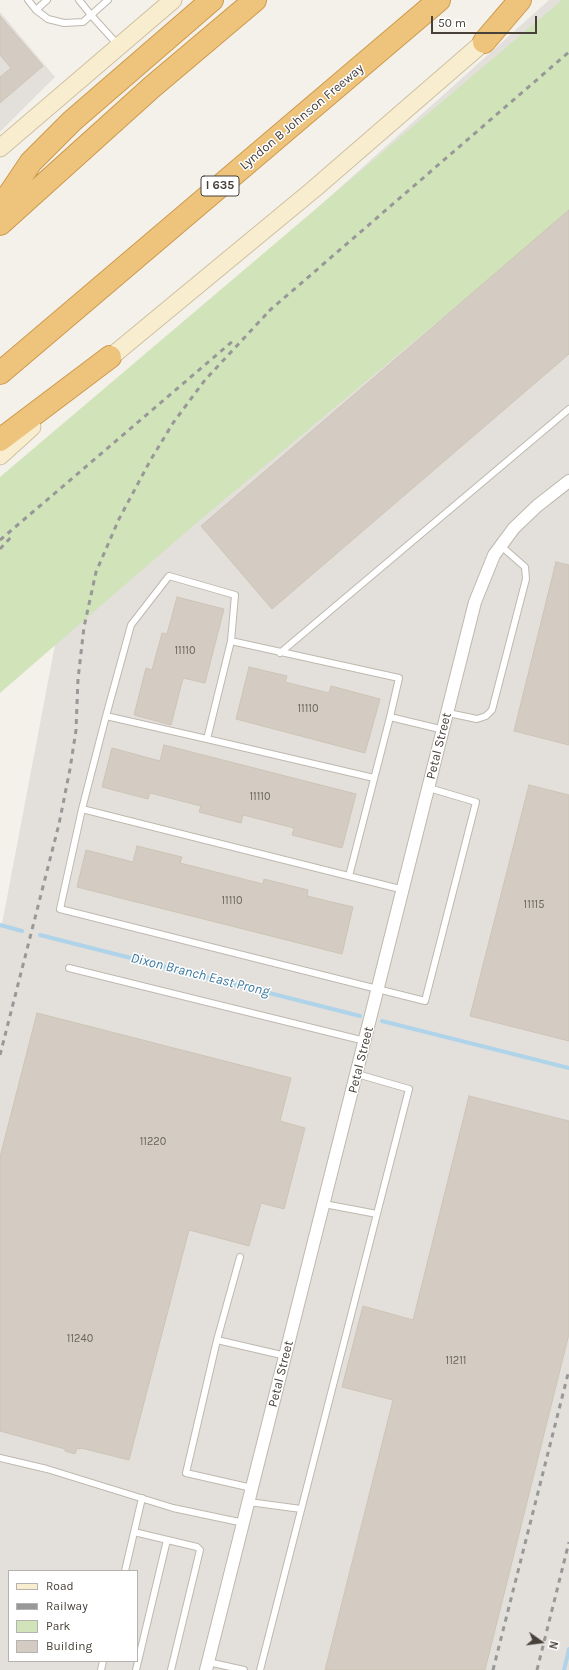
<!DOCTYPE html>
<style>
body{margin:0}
#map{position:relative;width:569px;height:1670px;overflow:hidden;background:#f4f1eb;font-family:Karla,sans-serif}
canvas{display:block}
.legend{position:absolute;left:8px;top:1570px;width:130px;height:92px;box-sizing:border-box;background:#fff;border:1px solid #b5b3b0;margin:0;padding:5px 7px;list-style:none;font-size:12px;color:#47413a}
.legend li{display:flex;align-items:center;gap:8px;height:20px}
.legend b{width:20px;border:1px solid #b5b3b0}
.north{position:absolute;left:521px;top:1622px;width:40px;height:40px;-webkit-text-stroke:3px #fff;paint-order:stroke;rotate:104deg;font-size:11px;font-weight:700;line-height:16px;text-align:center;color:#47413a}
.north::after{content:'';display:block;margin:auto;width:14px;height:18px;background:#47413a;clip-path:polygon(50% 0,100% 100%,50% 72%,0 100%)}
.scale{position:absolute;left:431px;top:16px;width:106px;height:18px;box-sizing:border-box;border:2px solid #47413a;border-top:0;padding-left:5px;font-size:12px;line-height:14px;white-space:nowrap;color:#47413a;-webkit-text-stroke:3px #fff;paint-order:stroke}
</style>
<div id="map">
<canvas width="569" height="1670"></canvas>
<ul class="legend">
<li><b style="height:5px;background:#f9edd0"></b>Road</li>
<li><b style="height:5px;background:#989898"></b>Railway</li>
<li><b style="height:11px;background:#d1e3b9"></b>Park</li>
<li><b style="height:11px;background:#d4ccc2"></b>Building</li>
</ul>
<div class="north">N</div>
<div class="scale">50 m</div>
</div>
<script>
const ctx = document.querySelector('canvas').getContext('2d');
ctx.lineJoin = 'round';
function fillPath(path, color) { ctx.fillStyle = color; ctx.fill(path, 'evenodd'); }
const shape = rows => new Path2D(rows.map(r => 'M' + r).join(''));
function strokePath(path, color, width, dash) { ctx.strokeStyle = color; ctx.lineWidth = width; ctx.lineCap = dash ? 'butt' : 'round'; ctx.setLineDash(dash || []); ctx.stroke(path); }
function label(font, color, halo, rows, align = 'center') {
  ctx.font = font + ' Karla,sans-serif'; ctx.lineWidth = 3; ctx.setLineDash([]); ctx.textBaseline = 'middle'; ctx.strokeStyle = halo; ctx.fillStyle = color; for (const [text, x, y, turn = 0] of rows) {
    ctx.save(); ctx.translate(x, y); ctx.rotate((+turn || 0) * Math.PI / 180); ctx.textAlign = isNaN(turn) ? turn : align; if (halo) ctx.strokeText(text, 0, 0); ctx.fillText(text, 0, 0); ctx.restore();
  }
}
fillPath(shape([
 [549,0,569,0,569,1670,0,1670,0,925,2,924,101,402],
 [9,1571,137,1571,137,1661,9,1661],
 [0,12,55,77,0,132]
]), '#e3e0dc');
fillPath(shape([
 [562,0,569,0,569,212,194,525,0,693,0,477]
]), '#d1e3b9');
strokePath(shape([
 [0,925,22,931],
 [40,935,360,1016],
 [382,1021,569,1068],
 [564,1670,569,1649]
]), '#afd3e9', 4);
const building = shape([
 [0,16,43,66,0,103,0,77,11,68,0,55,0,16],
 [569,210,569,354,272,609,201,526,569,210],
 [556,562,569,565,569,745,514,731,556,562],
 [177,597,224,609,205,683,183,678,171,725,134,715,146,668,152,670,162,633,167,634,177,597],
 [249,667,287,676,285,682,329,693,331,686,380,699,365,753,236,719,249,667],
 [164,745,356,794,342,848,292,835,294,828,243,815,241,823,199,812,201,806,150,793,148,799,102,787,112,748,160,761,164,745],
 [529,785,569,795,569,1041,470,1016,529,785],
 [137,846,182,857,180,863,263,884,264,879,308,890,307,896,353,907,342,954,77,887,86,850,133,862,137,846],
 [37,1013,291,1078,280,1121,305,1128,284,1209,261,1203,249,1246,189,1230,129,1460,81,1448,80,1449,77,1448,75,1454,65,1451,65,1449,0,1431,0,1157,37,1013],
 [469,1096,569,1121,569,1334,485,1670,325,1670,393,1400,342,1387,363,1306,413,1320,469,1096]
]);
fillPath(building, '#d4ccc2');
strokePath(building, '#cec4b6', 1);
const lane = shape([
 [28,0,36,10,48,19,64,23,83,22,91,15,118,45],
 [79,0,91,15,108,0],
 [36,10,47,0],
 [280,653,569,409],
 [448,713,477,719,486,716,492,710,526,579,525,567,501,546],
 [106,716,131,625,169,576,235,595,231,641],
 [207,739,374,778],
 [82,809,106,716,207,739,231,641,399,678,390,717],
 [349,876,390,717,444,730],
 [404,890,82,809,60,909,425,1001,476,802,429,788],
 [69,968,365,1041],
 [324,1204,377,1214],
 [217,1340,240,1257],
 [0,1458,47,1469,173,1508,244,1523],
 [252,1488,186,1473,217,1340,286,1356],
 [249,1502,301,1509],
 [134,1532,197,1547,200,1550,171,1670],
 [125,1571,142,1498],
 [208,1662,244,1670],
 [101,1670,103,1661],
 [136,1670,167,1540],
 [260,1670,409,1089,357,1074]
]);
const street = shape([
 [206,1670,475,602,494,555,514,528,537,506,569,481]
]);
const secondary = shape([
 [0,148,173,0],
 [101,365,314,189,493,34],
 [0,456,32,427]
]);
const highway = shape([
 [484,42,520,0],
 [0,208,31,162,72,121,212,0],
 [0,224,152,87,255,0],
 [0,373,439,0],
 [0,440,110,357]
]);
strokePath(lane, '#beb8ae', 8);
strokePath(street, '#beb8ae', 14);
strokePath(secondary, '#cec0a0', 19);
strokePath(highway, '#cc994c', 24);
strokePath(lane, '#fff', 6);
strokePath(street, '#fff', 12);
strokePath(secondary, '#f9edd0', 17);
strokePath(highway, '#eec47c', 22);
strokePath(shape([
 [269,311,569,52],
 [0,540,234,340],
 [0,549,12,536],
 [0,1055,59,824,70,769,76,730,78,679,84,627,96,572,119,519,150,461,173,423,205,380,272,308],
 [493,1670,569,1370],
 [537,1670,569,1542]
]), '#989898', 3, [5, 5]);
label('11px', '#6a645c', null, [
 ["11110",185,651],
 ["11110",308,709],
 ["11110",260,797],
 ["11110",232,901],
 ["11115",534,905],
 ["11220",153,1142],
 ["11240",80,1339],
 ["11211",456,1361]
]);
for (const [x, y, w] of [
 [220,186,38]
]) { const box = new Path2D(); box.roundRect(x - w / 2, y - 10, w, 20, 3); ctx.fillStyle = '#fff'; ctx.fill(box); strokePath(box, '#47413a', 1); }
label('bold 12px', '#47413a', null, [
 ["I 635",220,186]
]);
label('13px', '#47413a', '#fff', [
 ["Lyndon B Johnson Freeway",302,117,-40],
 ["Petal Street",439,746,-76],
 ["Petal Street",361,1060,-76],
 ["Petal Street",281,1374,-76]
]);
label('italic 14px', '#3c7aa0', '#fff', [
 ["Dixon Branch East Prong",200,975,14]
]);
</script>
